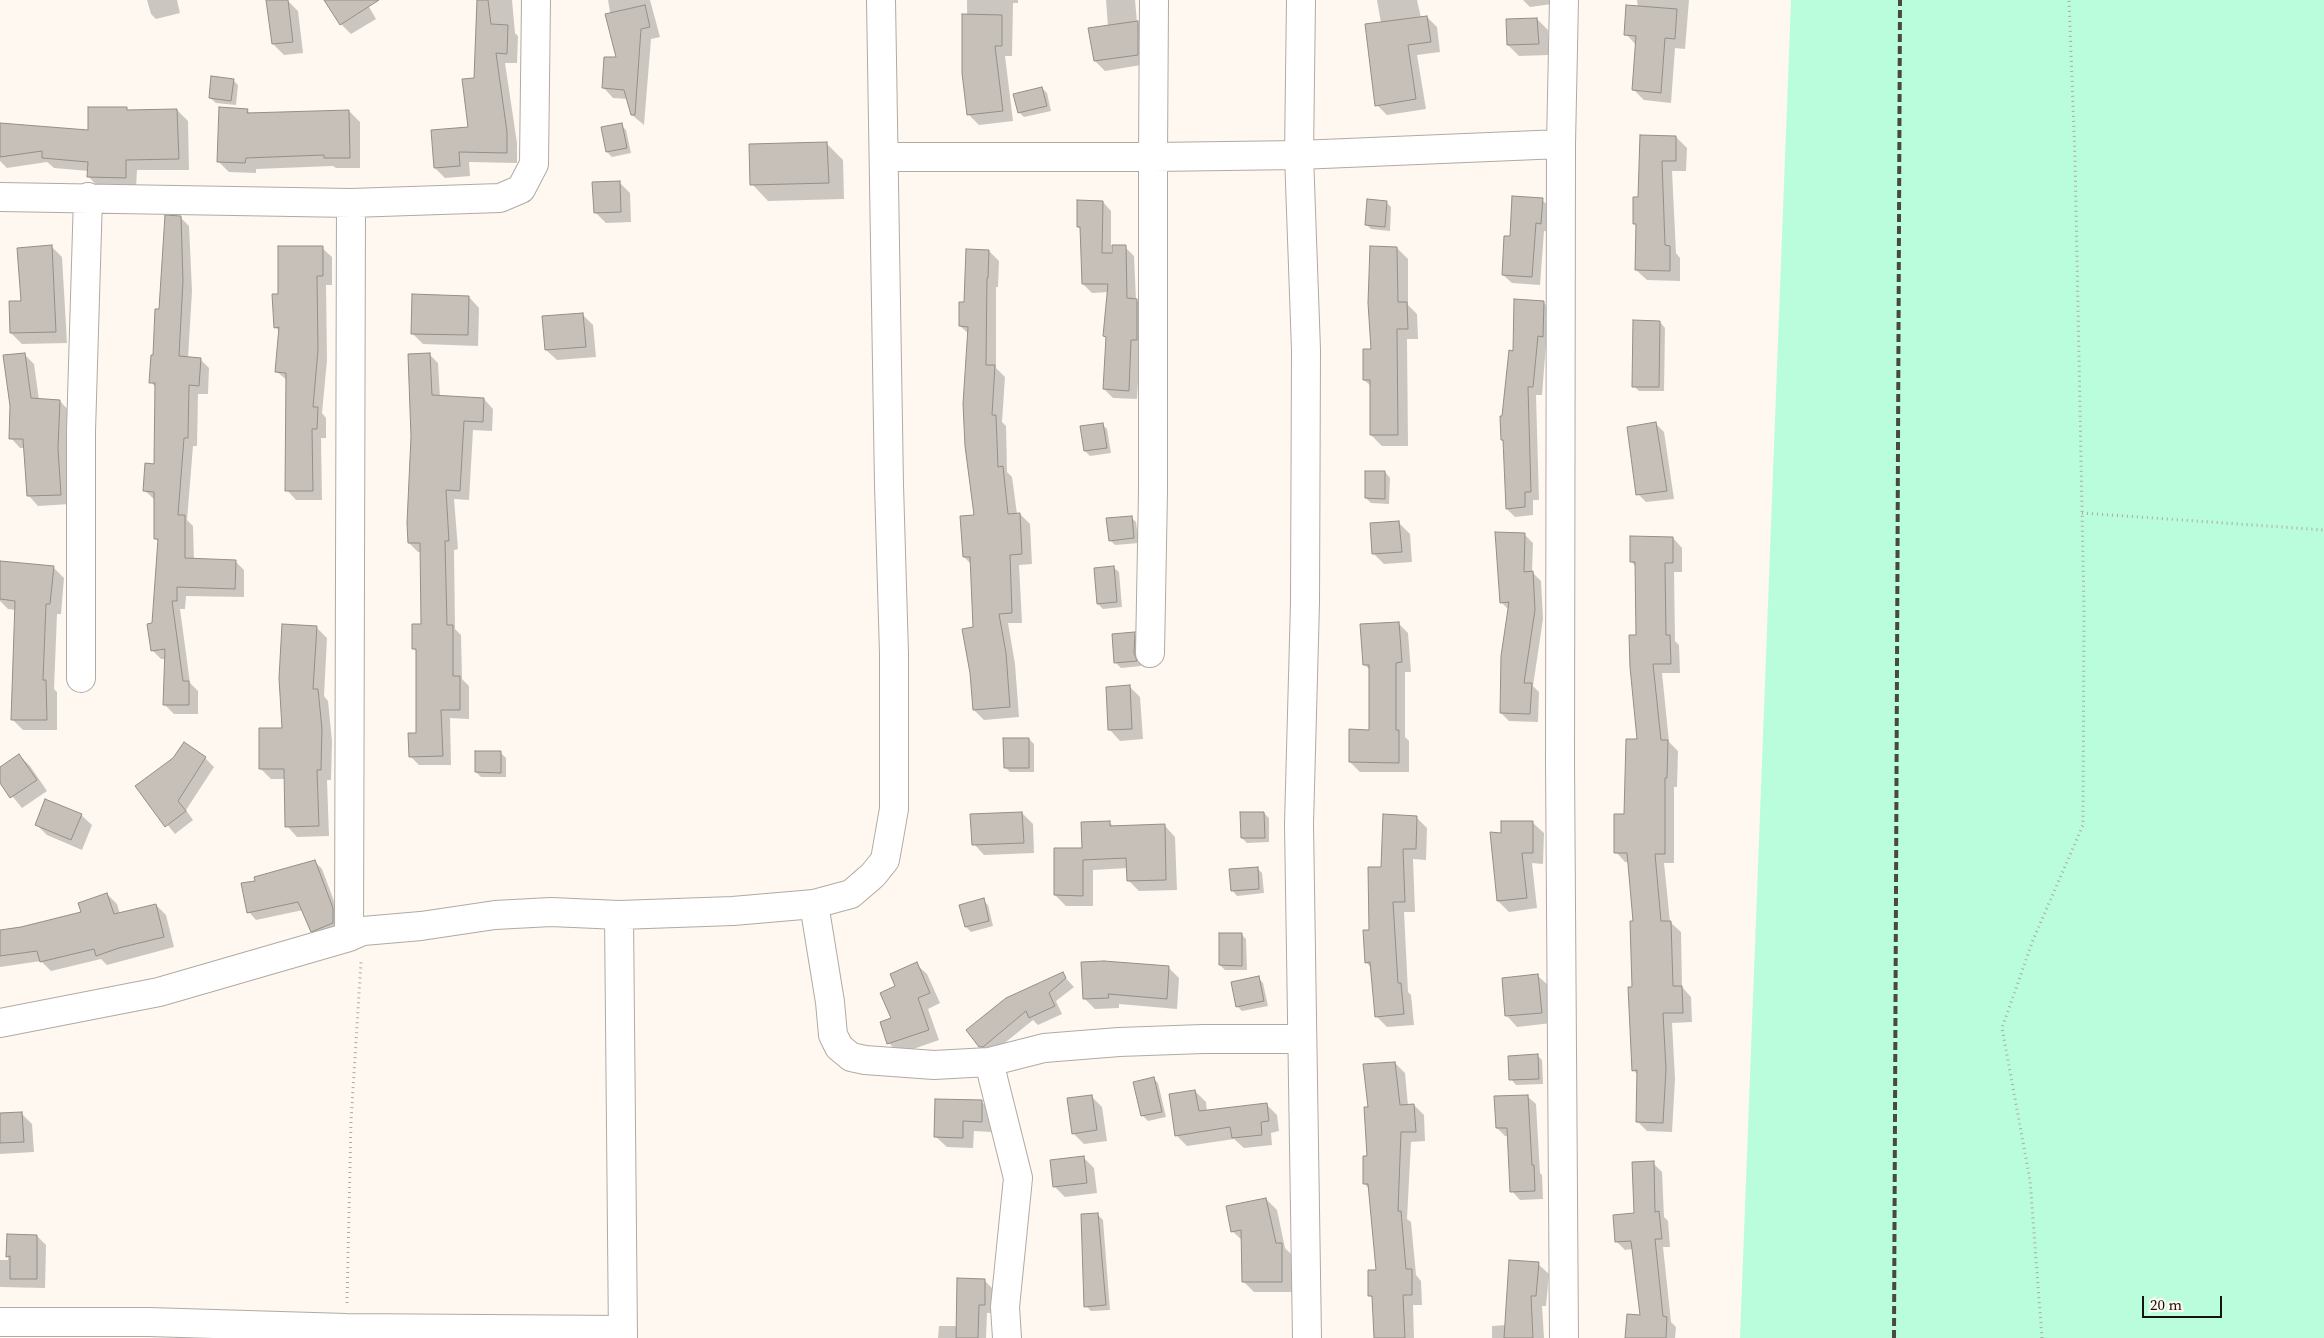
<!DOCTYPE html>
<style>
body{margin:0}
#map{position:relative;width:2324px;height:1338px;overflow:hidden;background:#fef8f1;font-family:"Source Serif 4",serif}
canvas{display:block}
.scale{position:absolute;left:2142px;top:1296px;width:80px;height:22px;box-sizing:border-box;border:2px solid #161411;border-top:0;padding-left:6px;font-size:15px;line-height:18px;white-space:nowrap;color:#161411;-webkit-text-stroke:4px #fef8f1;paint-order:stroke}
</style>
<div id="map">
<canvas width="2324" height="1338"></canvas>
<div class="scale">20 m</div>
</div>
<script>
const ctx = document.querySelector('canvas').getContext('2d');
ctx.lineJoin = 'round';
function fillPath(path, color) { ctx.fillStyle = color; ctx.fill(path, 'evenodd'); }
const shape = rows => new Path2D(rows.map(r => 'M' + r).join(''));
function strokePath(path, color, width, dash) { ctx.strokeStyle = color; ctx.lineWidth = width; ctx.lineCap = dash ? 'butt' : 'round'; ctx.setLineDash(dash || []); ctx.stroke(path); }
fillPath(shape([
 [1791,0,2324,0,2324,1338,1740,1338]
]), '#bafddd');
fillPath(shape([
 [147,0,177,0,180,13,156,19,151,14],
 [287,0,298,11,303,53,284,55,273,44,268,2],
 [326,0,365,0,376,19,351,34,341,24],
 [477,0,512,0,515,33,518,36,517,63,505,63,517,143,517,163,469,162,470,176,445,178,435,168,470,129,475,79],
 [608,0,650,0,660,37,651,39,644,125,632,115,628,99,613,98,603,87,618,59],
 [967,0,1018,0,1018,3,1013,3,1012,56,1005,56,1013,121,979,125,968,114],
 [1106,0,1135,0,1137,22,1148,32,1147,64,1105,71,1095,61,1108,27],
 [1377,0,1417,0,1421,18,1427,17,1437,27,1440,52,1417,55,1426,109,1387,115,1377,105,1381,23],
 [1523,0,1552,0,1552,4,1530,7],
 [1637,0,1689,0,1685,49,1675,48,1671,103,1644,100,1633,89,1637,46,1626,34,1638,7],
 [1537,19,1548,30,1549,55,1519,56,1508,45],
 [233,80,238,85,236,105,216,103,210,98],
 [1042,88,1047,93,1051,111,1024,117,1019,112],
 [126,109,128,111,177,110,188,121,189,170,137,170,136,188,99,188,89,177,89,171,54,168,47,162,7,168,0,161,0,126,89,132],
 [247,110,251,114,349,111,360,122,360,168,336,168,333,166,256,169,256,173,229,172,218,161],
 [621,125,626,130,631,153,612,157,607,152],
 [1676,137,1687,148,1686,171,1672,171,1676,253,1680,258,1680,281,1647,280,1636,270,1637,226,1635,223,1640,198],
 [827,144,843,160,844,199,768,201,752,184],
 [619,182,630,193,631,222,606,223,595,212],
 [1542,200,1551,208,1549,232,1544,231,1540,285,1512,283,1503,275,1511,238],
 [1103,202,1111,211,1111,254,1125,247,1134,256,1136,300,1146,309,1140,348,1137,399,1113,398,1104,389,1107,338,1104,336,1109,292,1092,293,1083,284,1082,230,1078,227],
 [1386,202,1391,207,1390,231,1371,229,1366,224],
 [180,217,189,226,192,291,188,358,200,359,209,368,208,394,198,394,197,446,193,446,187,520,193,526,194,560,235,561,244,570,244,597,186,596,185,609,180,609,190,683,198,691,198,714,174,714,165,705,166,659,161,659,152,650,159,542,155,538,155,500,144,490,155,465,156,388,151,382,154,356,161,310],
 [51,246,62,257,67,343,22,344,11,333,22,302],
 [322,248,332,257,332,285,326,285,327,360,322,413,326,418,326,438,321,438,322,500,296,500,287,490,288,381,276,371,280,332,275,327,280,295],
 [1397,248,1408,259,1408,305,1417,314,1418,339,1407,339,1408,446,1382,446,1371,435,1371,386,1364,380],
 [989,251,999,261,998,287,996,287,996,368,1005,377,1002,422,1006,426,1007,472,1012,477,1017,514,1020,514,1030,524,1032,564,1019,565,1022,623,1008,623,1015,664,1019,717,984,720,974,710,972,565,964,557,975,516,969,334,960,326,965,303],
 [469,297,479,308,478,346,423,344,412,333],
 [1543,302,1552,311,1551,345,1546,344,1542,395,1536,395,1539,500,1533,500,1533,515,1515,517,1507,509,1505,442,1502,440,1503,417,1515,352],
 [582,314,593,325,596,357,557,360,546,350],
 [1660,322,1665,328,1664,391,1639,391,1634,386],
 [24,354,34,364,39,400,60,401,69,411,70,504,38,506,29,496,25,448,20,448,11,438,12,406],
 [429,354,438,363,440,397,484,399,493,409,492,431,473,430,469,500,454,499,458,549,454,550,455,629,461,635,462,679,469,686,469,719,450,718,451,765,419,765,410,756,418,734,417,652,413,648,422,626,422,552,418,552,409,543],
 [1102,424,1107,429,1111,453,1090,456,1085,451,1081,427],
 [1656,424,1664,432,1674,499,1646,502,1638,494],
 [1385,472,1390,478,1389,504,1371,503,1366,498],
 [1131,517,1136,522,1139,543,1115,545,1110,540],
 [1399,523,1410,534,1412,562,1384,564,1373,553],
 [1524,534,1533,543,1532,572,1541,581,1543,619,1533,686,1539,692,1538,722,1509,721,1501,713,1509,610,1501,602],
 [1673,538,1682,548,1682,572,1674,572,1675,641,1679,645,1680,673,1662,673,1669,742,1678,751,1677,787,1674,787,1674,863,1664,863,1670,922,1681,932,1682,987,1691,997,1692,1022,1672,1023,1675,1079,1672,1132,1647,1131,1637,1121,1638,1075,1633,1070,1634,923,1629,862,1625,862,1616,852,1625,815,1639,740,1636,567,1631,561],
 [53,567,64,578,61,614,57,614,54,689,57,692,57,730,23,730,13,720,16,610,8,609,0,601,0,570],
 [1113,567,1119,572,1122,607,1103,609,1098,604],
 [1398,623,1408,633,1411,672,1405,672,1405,737,1409,741,1409,772,1360,772,1350,762,1370,731,1370,670,1365,665],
 [316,627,327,638,324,696,328,701,332,741,331,780,327,780,329,836,297,837,287,826,285,779,271,779,260,768,283,730],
 [1134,633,1139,638,1139,659,1141,666,1121,668,1116,663],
 [1130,687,1140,697,1143,739,1120,741,1110,730],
 [1029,739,1034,744,1034,772,1010,772,1005,767],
 [501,753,506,758,506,777,481,777,476,772],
 [19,755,30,766,47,791,22,808,0,781,0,769],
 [205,758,214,767,186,810,193,820,175,834,137,787],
 [1022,813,1033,824,1034,853,984,855,974,844],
 [1264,813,1269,818,1269,842,1247,843,1242,838],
 [81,815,92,825,82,850,47,835,36,824],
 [1416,817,1427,828,1426,860,1413,859,1415,912,1404,912,1408,992,1411,995,1414,1025,1387,1027,1377,1017,1371,968,1366,962,1382,868],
 [1110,823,1114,827,1165,826,1175,837,1177,890,1139,891,1128,880,1128,868,1093,870,1093,906,1066,906,1055,895,1084,850],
 [1533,823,1544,833,1543,864,1532,863,1537,908,1509,912,1498,901,1502,835],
 [314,861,322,869,340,917,340,930,319,938,312,931,303,910,256,920,249,912,256,882],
 [1257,868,1262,873,1264,893,1237,896,1232,890],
 [107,894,117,904,120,914,156,905,166,915,174,947,107,965,101,959,51,971,41,961,0,967,0,931,21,928,83,913],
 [983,900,988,905,993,926,971,932,966,927],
 [1241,934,1246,939,1247,970,1225,970,1220,965],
 [916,964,927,974,940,1003,928,1009,939,1040,899,1054,889,1043,893,1019],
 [1168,967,1179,978,1177,1009,1119,1004,1119,1008,1095,1009,1084,998],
 [1062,974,1074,987,1056,1001,1062,1014,1038,1025,1033,1020,991,1054,989,1054,980,1046],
 [1538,976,1549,986,1552,1023,1517,1027,1507,1016],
 [1258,978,1263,983,1268,1006,1242,1011,1237,1006],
 [1537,1055,1542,1060,1543,1084,1516,1085,1511,1079],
 [1395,1063,1405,1073,1408,1106,1414,1105,1424,1115,1425,1141,1411,1142,1407,1219,1411,1222,1416,1275,1421,1281,1422,1305,1413,1305,1414,1338,1376,1338,1373,1299,1370,1295,1377,1271,1369,1189,1364,1183,1368,1157,1369,1108],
 [1153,1078,1158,1083,1166,1117,1148,1121,1143,1116],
 [1195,1091,1206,1102,1207,1112,1266,1104,1277,1115,1279,1131,1271,1133,1272,1145,1244,1148,1234,1139,1187,1146,1177,1136],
 [1091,1096,1102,1107,1107,1141,1084,1144,1073,1133],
 [1527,1096,1536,1104,1540,1173,1542,1175,1543,1199,1520,1200,1512,1191,1509,1136,1505,1136,1497,1128],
 [981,1101,992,1112,992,1132,974,1131,973,1148,947,1147,936,1137],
 [21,1113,32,1124,34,1152,0,1154,0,1114],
 [1083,1157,1094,1168,1097,1193,1065,1197,1054,1186],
 [1653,1163,1662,1172,1664,1217,1668,1221,1670,1247,1663,1247,1671,1322,1676,1327,1675,1338,1627,1338,1641,1316,1633,1249,1625,1250,1616,1241,1636,1214],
 [1266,1199,1277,1210,1285,1248,1292,1255,1292,1292,1254,1292,1243,1281,1243,1241,1232,1231],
 [1098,1215,1103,1220,1110,1310,1091,1311,1086,1306],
 [8,1236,37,1236,46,1245,45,1288,0,1287,0,1260,8,1260],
 [1538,1264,1549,1274,1546,1306,1542,1306,1544,1338,1492,1338,1492,1326,1506,1325],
 [985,1281,993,1289,993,1313,987,1313,986,1338,938,1338,939,1326,957,1326]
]), '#0003');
const building = shape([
 [266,0,288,0,293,42,272,44,266,0],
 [324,0,379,0,340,25,324,0],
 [477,0,488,0,491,24,508,25,507,54,496,53,507,132,507,153,459,152,460,166,434,168,431,130,468,127,462,79,474,78,477,0],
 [645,5,650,27,641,29,635,115,631,115,624,90,602,88,604,57,616,57,605,14,645,5],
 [1626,5,1677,9,1675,39,1665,38,1661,93,1632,90,1636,36,1624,35,1626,5],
 [962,14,1002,15,1002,46,995,46,1003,111,967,115,962,73,962,14],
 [1427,16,1431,42,1408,45,1416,99,1375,106,1365,24,1427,16],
 [1537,18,1539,44,1507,45,1506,19,1537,18],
 [1138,21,1138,55,1094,61,1088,28,1138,21],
 [211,76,234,79,231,101,209,98,211,76],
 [1042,87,1047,106,1018,113,1013,94,1042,87],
 [88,107,127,107,127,110,177,109,179,159,126,160,126,178,87,177,88,162,42,158,42,151,0,157,0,123,88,130,88,107],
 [219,107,248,109,247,113,349,110,350,158,324,158,324,155,246,158,245,163,217,162,219,107],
 [622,123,627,148,606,152,601,127,622,123],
 [1640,135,1676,136,1676,161,1662,161,1665,245,1670,246,1670,271,1635,270,1636,224,1633,224,1633,197,1638,197,1640,135],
 [827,142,829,183,750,185,749,144,827,142],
 [620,181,621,212,594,213,592,182,620,181],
 [1512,196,1543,198,1541,224,1536,223,1532,277,1502,275,1504,236,1510,236,1512,196],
 [1367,199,1387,201,1385,227,1365,225,1367,199],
 [1077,200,1103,201,1102,253,1112,253,1112,245,1126,245,1127,298,1137,299,1137,340,1131,340,1129,391,1103,389,1106,337,1103,336,1108,284,1082,284,1080,227,1077,227,1077,200],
 [165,215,181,216,183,281,179,356,201,358,199,386,189,385,188,438,184,438,178,515,185,515,185,558,236,560,235,589,177,587,177,601,172,601,183,681,189,681,189,705,163,705,165,649,151,651,147,624,152,623,158,539,154,539,154,492,143,491,145,463,154,464,155,383,149,383,151,355,153,355,155,309,159,309,165,215],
 [52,245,56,332,10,333,9,301,21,301,17,248,52,245],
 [278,246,323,246,323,276,317,276,318,350,313,407,318,407,317,429,312,429,313,491,285,491,286,373,275,372,279,327,274,328,272,294,278,294,278,246],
 [1370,246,1397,247,1398,302,1407,302,1408,329,1397,329,1398,435,1370,435,1370,380,1363,380,1363,349,1371,349,1368,303,1370,246],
 [966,249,989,250,988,278,987,278,986,365,995,365,992,415,996,415,998,467,1003,466,1008,514,1020,513,1022,554,1010,555,1012,613,999,614,1006,653,1010,707,973,710,970,673,962,629,973,627,970,557,963,557,960,516,974,515,965,446,963,404,968,327,959,326,959,302,964,302,966,249],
 [412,294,469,296,468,335,411,334,412,294],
 [1514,299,1544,301,1543,337,1538,336,1533,387,1528,387,1531,492,1525,492,1525,507,1506,509,1503,440,1501,440,1500,416,1502,416,1509,350,1513,351,1514,299],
 [583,313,586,347,545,350,542,316,583,313],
 [1633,320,1660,321,1659,387,1632,387,1633,320],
 [25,353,31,398,60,400,58,448,61,495,27,496,23,439,9,439,10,406,3,355,25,353],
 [430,353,432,395,484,398,483,422,464,421,460,491,446,490,449,541,445,541,447,625,453,625,453,676,460,676,460,710,441,710,443,756,409,757,408,733,416,733,416,649,412,649,412,624,421,624,420,543,408,543,407,523,411,437,408,354,430,353],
 [1656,422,1667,491,1636,495,1627,427,1656,422],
 [1103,423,1107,448,1084,451,1080,426,1103,423],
 [1365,471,1385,471,1385,499,1365,498,1365,471],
 [1132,516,1134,538,1109,541,1106,518,1132,516],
 [1399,521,1402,552,1372,554,1370,523,1399,521],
 [1495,532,1525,533,1524,572,1533,571,1535,610,1524,683,1532,683,1530,714,1500,713,1501,656,1509,602,1500,603,1495,532],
 [1630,536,1673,537,1673,563,1665,563,1666,635,1670,635,1671,664,1653,664,1661,740,1668,740,1667,778,1665,778,1665,854,1655,854,1661,921,1671,921,1673,986,1682,986,1683,1013,1663,1013,1666,1069,1663,1123,1636,1122,1637,1070,1632,1071,1628,987,1632,987,1630,921,1633,921,1627,853,1614,853,1614,814,1624,814,1626,739,1637,739,1630,667,1629,635,1636,635,1635,562,1630,562,1630,536],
 [0,561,54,566,50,604,46,604,43,680,46,680,47,720,11,720,15,601,0,599,0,561],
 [1114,566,1117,602,1097,604,1094,568,1114,566],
 [1399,622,1402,662,1396,663,1396,730,1399,730,1399,763,1349,762,1349,729,1369,730,1369,665,1363,665,1360,624,1399,622],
 [282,624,317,626,313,689,318,689,322,729,321,770,317,770,319,826,285,827,284,769,259,769,259,728,282,728,279,678,282,624],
 [1135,632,1134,653,1137,661,1114,663,1112,634,1135,632],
 [1130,685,1132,729,1108,730,1106,687,1130,685],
 [1003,738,1029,738,1029,768,1004,768,1003,738],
 [184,742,206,757,178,801,186,811,165,827,135,786,173,758,184,742],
 [475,751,501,751,501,773,475,772,475,751],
 [19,754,37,780,10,798,0,783,0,767,19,754],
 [45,799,82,814,71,840,35,825,45,799],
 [1022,812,1024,843,972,845,970,814,1022,812],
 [1240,812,1264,812,1265,838,1241,838,1240,812],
 [1383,814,1417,816,1416,849,1403,849,1405,902,1393,902,1398,983,1401,983,1404,1014,1375,1017,1370,962,1365,963,1363,930,1369,930,1368,867,1381,867,1383,814],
 [1110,821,1110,826,1165,824,1166,880,1127,881,1126,858,1083,860,1083,896,1054,895,1054,848,1082,848,1081,822,1110,821],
 [1501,821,1533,821,1533,853,1522,853,1527,898,1497,901,1490,832,1501,833,1501,821],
 [315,860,333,908,333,923,311,932,298,902,247,913,241,883,255,881,254,877,315,860],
 [1258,867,1259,889,1231,891,1229,869,1258,867],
 [107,893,114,914,156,904,164,937,119,948,96,956,94,949,40,962,37,951,0,956,0,930,21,927,81,912,78,903,107,893],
 [984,898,989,921,965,927,959,905,984,898],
 [1219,933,1242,933,1242,966,1219,965,1219,933],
 [1104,961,1169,966,1167,999,1108,994,1109,998,1083,999,1081,962,1104,961],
 [917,962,930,993,918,998,929,1030,887,1044,880,1022,891,1018,880,993,895,986,890,974,917,962],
 [1063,972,1066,978,1049,993,1055,1006,1029,1018,1026,1011,983,1047,979,1047,966,1030,1006,998,1063,972],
 [1538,974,1542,1013,1505,1016,1502,978,1538,974],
 [1259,976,1264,1001,1236,1007,1231,982,1259,976],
 [1538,1054,1539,1079,1509,1080,1508,1056,1538,1054],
 [1395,1062,1400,1105,1414,1104,1416,1132,1401,1132,1398,1211,1401,1211,1406,1269,1412,1269,1412,1295,1403,1295,1405,1338,1374,1338,1372,1296,1368,1296,1368,1270,1376,1270,1368,1184,1363,1184,1363,1156,1367,1156,1364,1107,1368,1107,1363,1064,1395,1062],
 [1154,1077,1162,1112,1141,1116,1133,1082,1154,1077],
 [1195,1090,1199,1111,1267,1103,1269,1121,1261,1122,1262,1135,1232,1138,1230,1127,1175,1136,1169,1094,1195,1090],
 [1092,1095,1097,1130,1072,1134,1067,1098,1092,1095],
 [1528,1095,1532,1165,1534,1165,1535,1191,1510,1192,1507,1128,1496,1128,1494,1096,1528,1095],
 [935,1099,982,1100,982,1122,963,1121,963,1138,934,1137,935,1099],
 [22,1112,24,1142,0,1143,0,1113,22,1112],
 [1084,1156,1087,1183,1053,1187,1050,1160,1084,1156],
 [1654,1161,1655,1212,1659,1211,1662,1239,1655,1239,1663,1316,1667,1317,1666,1338,1625,1338,1627,1314,1640,1315,1631,1241,1615,1242,1613,1215,1634,1213,1632,1162,1654,1161],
 [1266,1198,1276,1243,1282,1243,1282,1282,1242,1282,1241,1230,1231,1232,1226,1206,1266,1198],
 [1098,1213,1106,1305,1084,1307,1081,1214,1098,1213],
 [7,1234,37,1235,37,1279,10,1279,10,1256,6,1257,7,1234],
 [1509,1260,1539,1262,1536,1296,1531,1296,1533,1338,1504,1338,1509,1260],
 [957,1278,985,1279,985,1305,979,1305,978,1338,956,1338,957,1278]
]);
fillPath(building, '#c6c0b9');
strokePath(building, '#948e88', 1);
const street = shape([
 [1301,0,1299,155,1306,350,1305,603,1299,824,1307,1338],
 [1564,0,1561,144,1560,762,1564,1338],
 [885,157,1153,157,1154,0],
 [0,197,351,203,349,937],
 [351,203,500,198,521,189,534,164,536,0],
 [1150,653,1153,491,1153,157,1299,155,1561,144],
 [81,678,81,431,88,197],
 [814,904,830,1002,833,1035,839,1047,851,1057,865,1060,934,1065,989,1062,1044,1048,1119,1042,1203,1039,1301,1039],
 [619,915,623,1338],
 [0,1023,159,992,349,937,363,931,421,926,495,915,551,912,619,915,733,911,814,904,851,894,873,875,885,860,894,809,894,654,889,485,881,0],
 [989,1062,1018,1178,1005,1307,1007,1338],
 [0,1322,149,1322,346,1328,623,1330]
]);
strokePath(street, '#b0aaa3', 30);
strokePath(shape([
 [2082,513,2324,530],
 [347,1303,351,1121,361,962],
 [2042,1338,2030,1180,2002,1028,2033,940,2083,825,2084,609,2075,158,2069,0]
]), '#aea9a4', 3, [1, 4]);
strokePath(street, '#fff', 28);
strokePath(shape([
 [1894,1338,1900,0]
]), '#4b4844', 4, [8, 4]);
</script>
